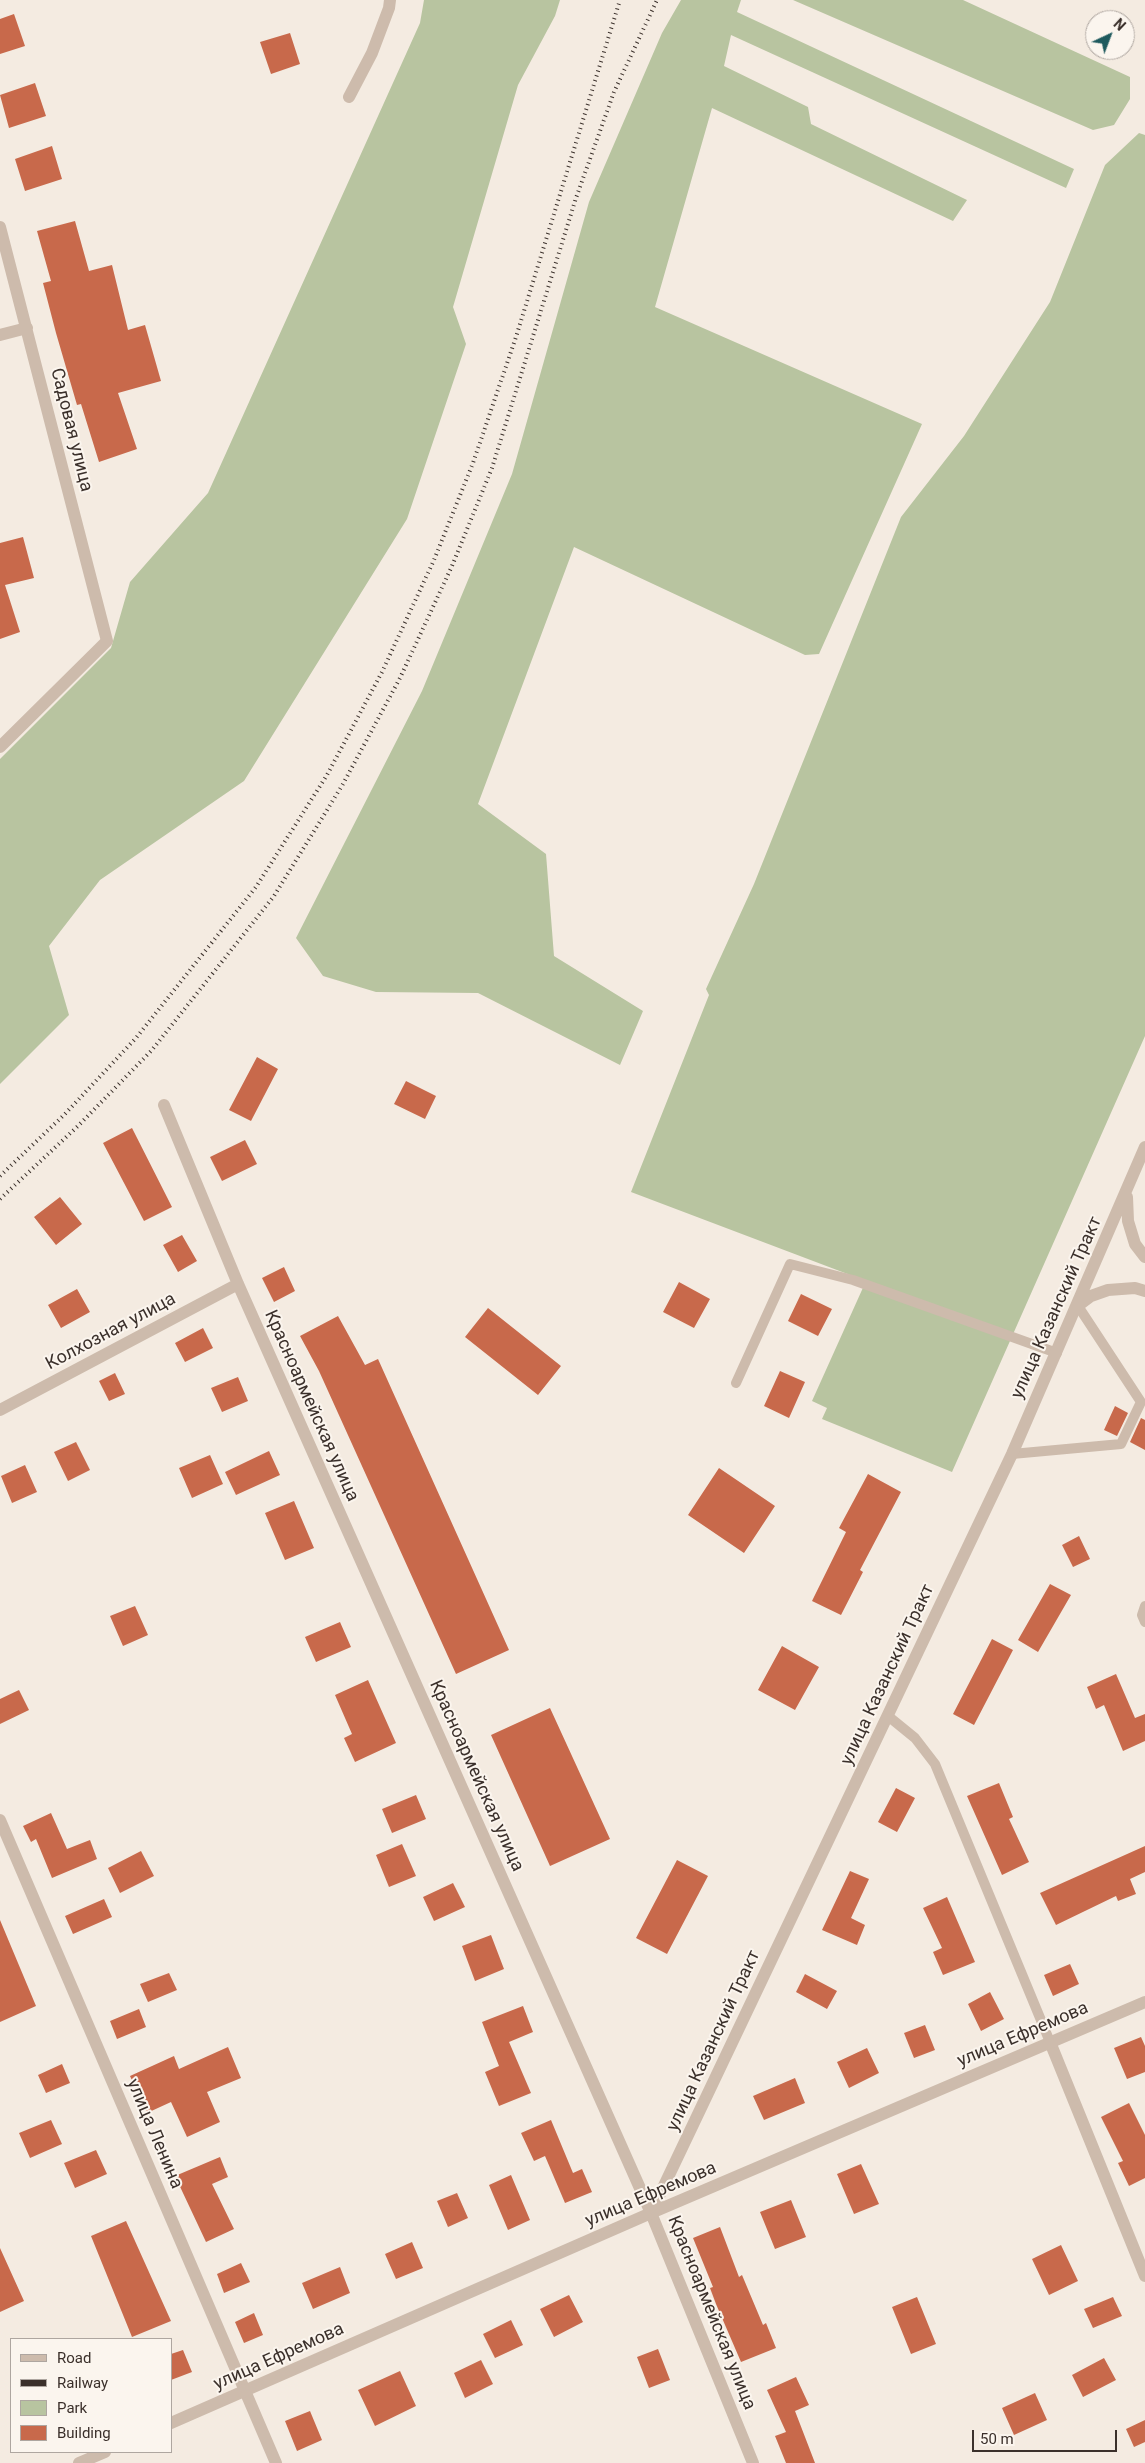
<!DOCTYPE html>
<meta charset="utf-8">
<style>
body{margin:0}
#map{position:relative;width:1145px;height:2463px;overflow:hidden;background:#f4ebe1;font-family:Roboto,sans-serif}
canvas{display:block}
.legend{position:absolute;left:10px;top:2338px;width:162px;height:115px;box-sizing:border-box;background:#fbf5ee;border:1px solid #aea6a0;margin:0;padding:6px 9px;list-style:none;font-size:15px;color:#3b302b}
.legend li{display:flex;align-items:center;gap:10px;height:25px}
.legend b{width:25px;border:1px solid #aea6a0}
.north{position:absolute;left:1085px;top:10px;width:50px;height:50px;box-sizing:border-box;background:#fbf5ee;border:1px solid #aea6a0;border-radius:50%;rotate:43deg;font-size:14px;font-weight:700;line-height:20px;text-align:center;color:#3b302b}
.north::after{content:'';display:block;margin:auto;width:18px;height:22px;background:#1f5a5e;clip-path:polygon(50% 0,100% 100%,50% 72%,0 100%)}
.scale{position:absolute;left:972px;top:2430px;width:145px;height:22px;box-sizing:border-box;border:2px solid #3b302b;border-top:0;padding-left:6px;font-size:15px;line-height:18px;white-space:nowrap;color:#3b302b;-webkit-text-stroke:4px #fbf5ee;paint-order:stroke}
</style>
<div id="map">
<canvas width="1145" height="2463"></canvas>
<ul class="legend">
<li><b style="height:6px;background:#cdbbac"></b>Road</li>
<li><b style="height:6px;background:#3b302b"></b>Railway</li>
<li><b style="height:14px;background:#b8c4a0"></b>Park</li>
<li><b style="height:14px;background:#c8694b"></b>Building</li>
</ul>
<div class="north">N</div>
<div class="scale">50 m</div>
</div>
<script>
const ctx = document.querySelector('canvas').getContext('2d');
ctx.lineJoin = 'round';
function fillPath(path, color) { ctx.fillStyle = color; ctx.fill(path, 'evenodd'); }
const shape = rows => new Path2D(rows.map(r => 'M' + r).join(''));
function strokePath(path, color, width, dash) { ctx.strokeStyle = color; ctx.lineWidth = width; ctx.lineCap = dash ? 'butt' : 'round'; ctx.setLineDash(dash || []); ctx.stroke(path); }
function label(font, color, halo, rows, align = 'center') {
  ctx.font = font + ' Roboto,sans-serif'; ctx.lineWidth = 4; ctx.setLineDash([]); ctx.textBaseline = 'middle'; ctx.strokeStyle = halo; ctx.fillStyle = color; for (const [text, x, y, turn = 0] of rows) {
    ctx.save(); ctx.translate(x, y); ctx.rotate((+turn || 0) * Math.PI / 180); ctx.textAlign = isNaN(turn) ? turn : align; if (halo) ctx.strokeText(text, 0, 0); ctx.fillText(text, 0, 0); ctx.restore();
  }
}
fillPath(shape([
 [424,0,560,0,555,16,518,85,453,307,466,344,407,519,244,781,100,880,49,946,69,1015,0,1084,0,759,111,648,130,582,208,493,420,23],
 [681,0,741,0,737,12,1074,169,1066,188,731,35,724,66,808,107,811,124,967,200,953,221,712,108,655,307,922,424,819,654,805,655,574,547,478,804,546,854,554,956,643,1011,620,1065,478,993,376,992,323,976,296,938,422,691,512,474,589,202,662,33],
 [793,0,963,0,1130,77,1130,99,1114,125,1093,130],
 [1139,133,1145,135,1145,1036,952,1472,822,1419,827,1408,812,1401,866,1281,631,1192,709,995,706,989,754,884,901,517,964,436,1050,302,1105,165]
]), '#b8c4a0');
fillPath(shape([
 [14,14,25,46,0,54,0,19],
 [290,33,300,64,271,74,260,42],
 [35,83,46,116,9,128,0,95],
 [52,146,62,179,25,191,15,159],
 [75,221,89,271,112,265,128,330,145,325,161,381,118,393,137,449,99,462,81,404,77,405,56,333,43,283,51,281,37,231],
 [23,537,34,578,5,585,20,632,0,639,0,543],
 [257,1057,278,1069,251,1121,229,1110],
 [406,1081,436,1096,425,1119,394,1104],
 [132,1128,172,1207,144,1221,103,1143],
 [245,1140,257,1164,222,1181,210,1157],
 [60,1197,82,1224,56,1245,34,1217],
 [182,1235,197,1261,178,1272,163,1245],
 [284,1267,295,1291,274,1302,262,1278],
 [679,1282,710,1299,694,1328,663,1312],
 [77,1289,90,1312,61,1328,48,1305],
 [801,1294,832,1309,818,1336,788,1321],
 [488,1308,561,1366,538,1395,465,1337],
 [338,1316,365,1365,378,1359,509,1650,456,1674,319,1371,300,1336],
 [203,1328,213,1348,185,1362,175,1343],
 [780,1371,805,1382,789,1418,764,1406],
 [115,1373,125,1394,109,1401,99,1381],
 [238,1377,248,1401,222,1412,211,1388],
 [1115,1406,1128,1413,1117,1436,1104,1430],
 [1141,1418,1145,1420,1145,1450,1130,1442],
 [76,1442,90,1470,68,1481,54,1452],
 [269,1451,280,1475,236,1495,225,1472],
 [210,1455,223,1484,192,1498,179,1468],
 [25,1465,37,1492,12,1503,1,1476],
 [719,1468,775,1506,744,1553,688,1515],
 [868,1474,901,1492,860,1570,863,1572,841,1615,812,1601,846,1532,839,1528],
 [294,1501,314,1548,285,1560,265,1513],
 [1079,1536,1090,1559,1073,1567,1062,1545],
 [1050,1584,1071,1595,1038,1652,1018,1640],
 [135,1606,148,1635,123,1646,110,1616],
 [340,1622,351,1647,316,1662,305,1637],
 [992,1639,1013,1650,974,1725,953,1714],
 [782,1646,819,1667,795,1710,758,1690],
 [1116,1674,1135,1718,1145,1714,1145,1741,1123,1751,1104,1705,1096,1709,1087,1687],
 [368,1680,396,1743,355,1762,344,1738,352,1734,335,1695],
 [19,1690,29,1710,0,1724,0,1699],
 [550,1708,610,1839,550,1866,491,1735],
 [999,1783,1013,1817,1009,1819,1029,1862,1002,1875,967,1796],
 [896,1788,915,1798,897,1832,878,1822],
 [416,1795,426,1819,392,1833,382,1809],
 [51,1813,67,1849,90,1840,97,1859,52,1878,36,1839,31,1842,23,1826],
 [402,1844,416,1876,389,1887,376,1855],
 [1145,1846,1145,1872,1130,1879,1136,1894,1118,1901,1116,1896,1056,1925,1040,1893],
 [141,1851,154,1876,120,1893,108,1868],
 [677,1860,708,1876,667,1954,636,1938],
 [850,1871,869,1879,851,1918,865,1925,857,1945,822,1930],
 [453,1883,465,1907,434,1921,423,1897],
 [947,1897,975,1962,943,1975,933,1952,942,1948,923,1908],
 [104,1899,112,1917,73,1934,65,1916],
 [0,1920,36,2006,0,2022],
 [491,1935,504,1969,475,1981,462,1946],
 [1070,1964,1079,1984,1053,1996,1044,1975],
 [169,1973,177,1990,148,2002,140,1984],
 [805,1974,837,1991,827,2009,796,1992],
 [990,1992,1004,2019,981,2031,968,2004],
 [523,2006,533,2032,509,2042,531,2093,499,2106,485,2072,499,2066,482,2022],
 [139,2009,146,2027,117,2039,110,2021],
 [925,2025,935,2050,914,2058,904,2033],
 [1141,2037,1145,2046,1145,2072,1127,2079,1114,2048],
 [228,2047,241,2078,207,2092,220,2122,187,2137,171,2102,147,2113,130,2076,174,2056,179,2069],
 [867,2048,879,2073,849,2088,837,2062],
 [62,2064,70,2083,46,2093,38,2075],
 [795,2078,805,2103,764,2120,753,2096],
 [1129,2103,1145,2135,1145,2178,1129,2186,1118,2163,1123,2161,1101,2117],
 [51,2120,62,2144,30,2158,19,2133],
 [551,2120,573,2173,582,2169,592,2192,565,2203,545,2156,534,2161,521,2133],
 [96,2150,107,2174,75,2188,64,2163],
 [220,2157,228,2177,212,2184,234,2229,206,2242,175,2176],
 [861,2164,879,2204,854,2214,837,2174],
 [511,2175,530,2220,508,2230,489,2185],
 [457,2193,468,2218,448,2227,437,2201],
 [791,2200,806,2237,775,2249,760,2212],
 [126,2221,171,2321,132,2337,91,2236],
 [720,2227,739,2277,742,2275,763,2325,766,2323,776,2348,741,2362,716,2304,710,2288,713,2287,693,2238],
 [412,2242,423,2268,396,2279,385,2254],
 [1061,2245,1078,2281,1049,2295,1032,2259],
 [0,2248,24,2301,0,2312],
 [241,2263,250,2282,224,2293,217,2274],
 [340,2267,350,2293,313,2309,302,2283],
 [569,2295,583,2322,554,2337,540,2309],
 [917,2297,936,2344,911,2354,892,2307],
 [1113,2297,1122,2316,1093,2328,1084,2309],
 [254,2313,263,2335,244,2343,235,2322],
 [511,2320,523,2345,495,2358,483,2334],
 [658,2349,670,2380,649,2388,637,2357],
 [183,2350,192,2372,171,2380,171,2354],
 [1104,2358,1116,2380,1083,2397,1072,2375],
 [481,2360,493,2384,465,2398,454,2373],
 [400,2371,416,2406,375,2426,358,2390],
 [796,2377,809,2405,795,2411,815,2463,786,2463,775,2436,786,2432,767,2390],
 [1035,2393,1047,2420,1014,2435,1002,2408],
 [310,2411,322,2440,297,2451,285,2421],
 [1145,2420,1145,2442,1134,2447,1126,2429]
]), '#c8694b');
strokePath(shape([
 [736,1383,790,1264,853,1280,1057,1353],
 [1012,1454,1121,1444,1141,1402,1078,1306],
 [1145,1606,1142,1615,1145,1622],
 [888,1716,915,1738,935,1764,1050,2042]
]), '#cdbbac', 10);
strokePath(shape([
 [349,97,372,53,389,8,390,0],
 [0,227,107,641,0,747],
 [0,335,27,328],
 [164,1105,238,1284,651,2213,753,2463],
 [1127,1197,1128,1221,1135,1244,1145,1257],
 [1079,1305,1091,1296,1108,1290,1135,1288,1145,1291],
 [0,1410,238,1284],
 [0,1820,276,2463],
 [1050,2042,1145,2276],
 [651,2213,1012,1454,1145,1147]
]), '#cdbbac', 12);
strokePath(shape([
 [171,2423,651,2213,1145,2002],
 [79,2463,105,2452]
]), '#cdbbac', 12);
strokePath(shape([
 [0,1176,64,1115,136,1038,256,887,327,775,382,672,434,560,473,463,516,337,620,0],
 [0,1199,78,1126,152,1050,274,896,343,784,400,678,452,566,492,468,576,198,614,92,657,0]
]), '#3b302b', 4, [1, 4]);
label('18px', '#3b302b', '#fbf5ee', [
 ["Садовая улица",71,430,76],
 ["улица Казанский Тракт",1057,1308,-66],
 ["Колхозная улица",111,1332,-28],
 ["Красноармейская улица",311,1406,66],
 ["улица Казанский Тракт",888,1675,-65],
 ["Красноармейская улица",476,1776,66],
 ["улица Ефремова",1023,2035,-23],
 ["улица Казанский Тракт",714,2041,-65],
 ["улица Ленина",154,2134,67],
 ["улица Ефремова",651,2195,-23],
 ["Красноармейская улица",711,2313,68],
 ["улица Ефремова",279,2357,-24]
]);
</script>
